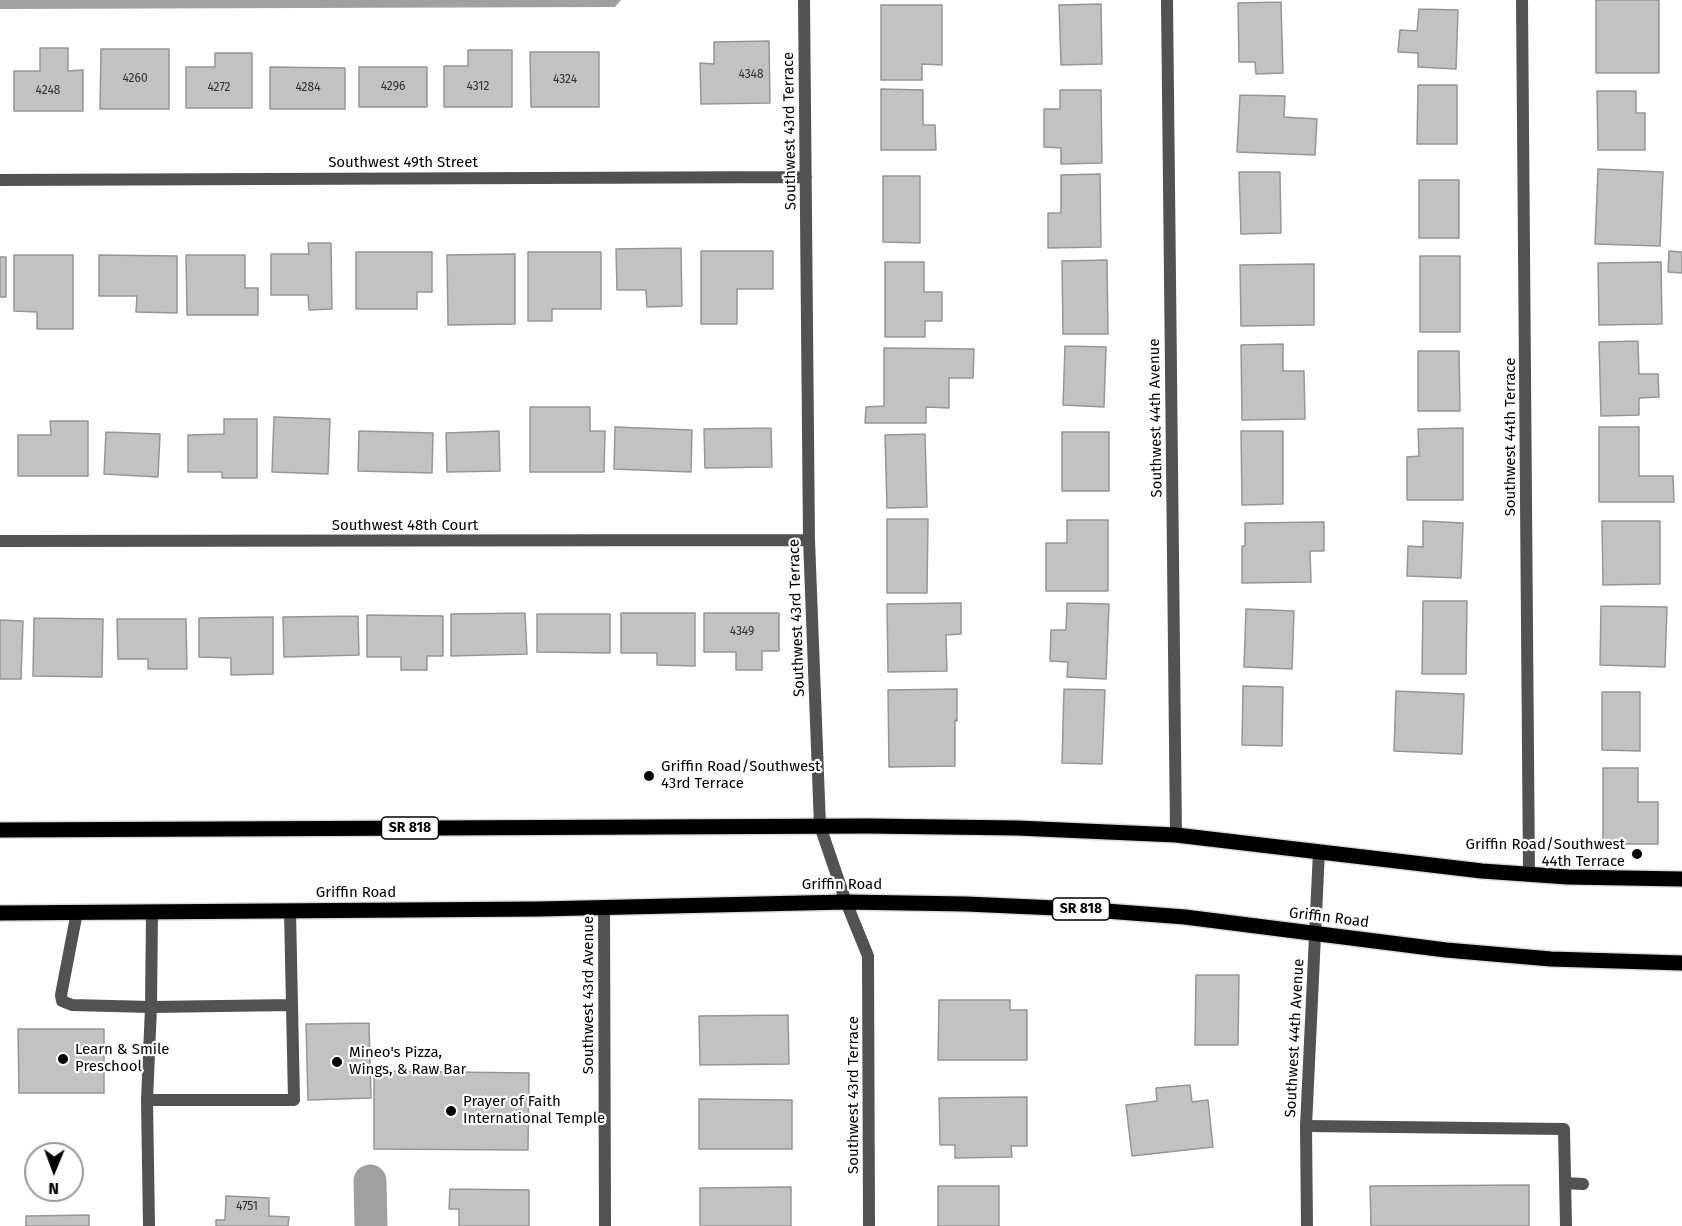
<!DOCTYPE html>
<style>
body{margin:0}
#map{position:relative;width:1682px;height:1226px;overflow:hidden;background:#fff;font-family:"Fira Sans",sans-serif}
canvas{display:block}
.north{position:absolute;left:24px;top:1142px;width:60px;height:60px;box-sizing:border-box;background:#fff;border:2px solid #999;border-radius:50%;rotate:181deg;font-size:16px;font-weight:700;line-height:24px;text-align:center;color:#000}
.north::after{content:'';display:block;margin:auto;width:21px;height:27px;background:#000;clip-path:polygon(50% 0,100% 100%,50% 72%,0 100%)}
</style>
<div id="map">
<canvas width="1682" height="1226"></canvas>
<div class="north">N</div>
</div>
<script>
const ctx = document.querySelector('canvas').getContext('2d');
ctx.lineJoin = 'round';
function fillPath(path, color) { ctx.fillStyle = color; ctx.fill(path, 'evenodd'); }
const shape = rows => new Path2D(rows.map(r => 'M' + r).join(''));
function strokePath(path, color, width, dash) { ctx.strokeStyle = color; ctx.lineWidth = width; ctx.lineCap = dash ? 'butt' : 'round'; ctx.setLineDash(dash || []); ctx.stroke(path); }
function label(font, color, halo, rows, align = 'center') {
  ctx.font = font + ' "Fira Sans",sans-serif'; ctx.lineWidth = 4.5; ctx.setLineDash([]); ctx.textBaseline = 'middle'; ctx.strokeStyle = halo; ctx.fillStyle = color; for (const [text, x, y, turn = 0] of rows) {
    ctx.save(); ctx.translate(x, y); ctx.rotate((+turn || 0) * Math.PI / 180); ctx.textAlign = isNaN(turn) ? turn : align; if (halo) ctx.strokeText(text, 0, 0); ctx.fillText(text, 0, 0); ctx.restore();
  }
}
fillPath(shape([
 [0,0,621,0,615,7,0,9]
]), '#a0a0a0');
strokePath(shape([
 [370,1181,371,1226]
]), '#a0a0a0', 33);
const building = shape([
 [1596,0,1659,0,1659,73,1596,73,1596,0],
 [1281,2,1283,73,1256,74,1255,62,1239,62,1238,3,1281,2],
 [1101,4,1102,64,1061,65,1059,5,1101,4],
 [881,5,942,5,942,65,922,64,922,80,881,80,881,5],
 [1419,9,1458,10,1456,69,1418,67,1418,53,1398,52,1400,30,1417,31,1419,9],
 [769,41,770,103,701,104,700,63,714,64,714,42,769,41],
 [40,48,68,48,68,71,83,70,83,111,14,111,14,71,40,71,40,48],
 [101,49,169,49,169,109,100,109,101,49],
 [468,50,512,50,512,107,444,107,444,66,468,66,468,50],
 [530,52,599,52,599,107,531,107,530,52],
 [215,53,252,53,252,108,186,108,186,67,215,67,215,53],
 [270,67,345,68,345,109,270,109,270,67],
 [359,67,427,67,427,107,359,107,359,67],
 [1418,85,1457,85,1457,144,1417,144,1418,85],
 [881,89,923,90,923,125,935,125,936,150,881,150,881,89],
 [1060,90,1101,90,1102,163,1061,164,1061,148,1044,147,1044,109,1060,109,1060,90],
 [1597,91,1636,91,1636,113,1645,113,1645,150,1598,150,1597,91],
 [1240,95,1285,96,1284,117,1317,119,1315,155,1237,152,1240,95],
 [1598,169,1663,172,1660,246,1595,244,1598,169],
 [1239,172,1280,172,1281,233,1241,234,1239,172],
 [1100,174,1101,247,1048,248,1048,213,1061,213,1061,175,1100,174],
 [883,176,920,176,920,243,883,242,883,176],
 [1419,180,1459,180,1459,238,1419,238,1419,180],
 [308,243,331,243,332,309,309,310,308,295,271,295,271,254,309,254,308,243],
 [681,248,682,306,647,307,646,290,617,290,616,249,681,248],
 [701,251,773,251,773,289,737,289,737,324,701,324,701,251],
 [1669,251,1682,252,1682,273,1668,272,1669,251],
 [356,252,432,252,432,292,417,292,417,309,356,309,356,252],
 [528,252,601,252,601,309,552,309,552,321,528,321,528,252],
 [515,254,515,324,448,325,447,255,515,254],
 [14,255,73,255,73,329,37,329,37,312,14,311,14,255],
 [99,255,177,256,177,313,136,312,137,296,99,296,99,255],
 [186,255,245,255,245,288,258,288,258,315,187,315,186,255],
 [1420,256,1460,256,1460,332,1420,332,1420,256],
 [0,257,6,257,6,297,0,297,0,257],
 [1107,260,1108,334,1063,334,1062,261,1107,260],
 [885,262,924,262,924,292,942,292,942,321,925,321,925,337,885,337,885,262],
 [1661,262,1662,324,1599,325,1598,263,1661,262],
 [1314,264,1314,325,1241,326,1240,265,1314,264],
 [1638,341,1639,374,1658,374,1659,397,1639,398,1639,415,1601,416,1599,342,1638,341],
 [1283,344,1283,371,1304,371,1305,419,1242,420,1241,345,1283,344],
 [1065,346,1106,347,1104,407,1063,405,1065,346],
 [884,348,974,349,973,378,949,378,949,408,926,407,926,423,865,423,866,407,884,406,884,348],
 [1418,351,1459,351,1460,411,1418,411,1418,351],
 [530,407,590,407,590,431,605,431,604,472,530,472,530,407],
 [274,417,330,419,328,474,272,472,274,417],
 [224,419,257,419,257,478,222,478,222,472,188,472,188,435,224,434,224,419],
 [50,421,88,421,88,476,18,476,18,435,51,435,50,421],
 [615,427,692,430,691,472,614,469,615,427],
 [1599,427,1639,427,1639,476,1673,476,1674,502,1599,502,1599,427],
 [771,428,772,467,705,468,704,429,771,428],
 [1463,428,1463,500,1407,500,1407,457,1419,456,1418,429,1463,428],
 [359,431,433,433,432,473,358,471,359,431],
 [499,431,500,471,447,472,446,433,499,431],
 [1241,431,1283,431,1283,504,1242,505,1241,431],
 [106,432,160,434,158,477,104,474,106,432],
 [1062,432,1109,432,1109,491,1062,491,1062,432],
 [925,434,927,507,887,508,885,435,925,434],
 [887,519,928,519,927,593,887,593,887,519],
 [1067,520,1108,520,1108,591,1046,591,1046,543,1067,543,1067,520],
 [1423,521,1463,523,1461,578,1407,576,1408,546,1423,547,1423,521],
 [1602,521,1660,521,1660,584,1603,585,1602,521],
 [1324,522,1324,551,1310,551,1311,582,1242,583,1242,546,1245,546,1245,523,1324,522],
 [1423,601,1467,601,1466,674,1422,674,1423,601],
 [961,603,961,634,946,635,947,671,888,672,887,604,961,603],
 [1067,603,1109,604,1106,679,1067,677,1068,662,1050,661,1051,630,1066,630,1067,603],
 [1601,606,1667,607,1665,667,1600,665,1601,606],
 [1246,609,1294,611,1292,669,1244,667,1246,609],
 [525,613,527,654,451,656,451,614,525,613],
 [621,613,695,613,695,666,657,665,657,653,621,653,621,613],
 [704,613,779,613,779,651,762,651,762,670,736,670,736,652,704,652,704,613],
 [537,614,610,614,610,653,537,652,537,614],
 [367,615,443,616,443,656,427,656,427,670,401,670,401,657,367,657,367,615],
 [358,616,359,655,284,657,283,617,358,616],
 [273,617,273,674,231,675,231,658,199,657,199,618,273,617],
 [34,618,103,619,102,677,33,676,34,618],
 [117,619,186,619,187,669,148,669,148,659,118,659,117,619],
 [0,620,23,621,21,679,0,679,0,620],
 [1243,686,1283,687,1282,746,1242,745,1243,686],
 [957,689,957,721,955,720,955,766,889,767,888,690,957,689],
 [1064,689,1105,690,1102,764,1062,763,1064,689],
 [1396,691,1464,694,1462,754,1394,751,1396,691],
 [1602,692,1640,692,1640,751,1602,750,1602,692],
 [1603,768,1638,768,1638,802,1658,802,1658,844,1603,844,1603,768],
 [1196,975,1239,975,1238,1045,1195,1045,1196,975],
 [939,1000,1010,1000,1010,1010,1027,1010,1027,1060,938,1060,939,1000],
 [788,1015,789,1064,700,1065,699,1016,788,1015],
 [369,1023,371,1098,308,1100,306,1024,369,1023],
 [18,1029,104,1029,104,1093,19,1093,18,1029],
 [374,1071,529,1073,528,1150,374,1149,374,1071],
 [1190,1085,1192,1102,1208,1100,1213,1147,1132,1156,1126,1105,1157,1101,1156,1088,1190,1085],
 [1027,1097,1027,1146,1011,1146,1012,1157,955,1158,955,1145,940,1145,939,1098,1027,1097],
 [699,1099,792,1100,792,1149,699,1149,699,1099],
 [1529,1185,1529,1226,1371,1226,1370,1186,1529,1185],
 [938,1186,999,1186,999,1226,938,1226,938,1186],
 [791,1187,791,1226,700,1226,700,1188,791,1187],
 [450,1189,529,1190,529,1226,459,1226,459,1209,449,1209,450,1189],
 [226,1196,269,1198,269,1216,289,1217,288,1226,216,1226,216,1220,225,1220,226,1196],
 [89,1215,89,1226,26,1226,26,1216,89,1215]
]);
fillPath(building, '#c2c2c2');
strokePath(building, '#969696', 1.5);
const primary = shape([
 [0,830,868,826,1017,828,1176,835,1482,871,1568,877,1682,879],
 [0,913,539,909,846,902,966,904,1079,909,1185,917,1446,950,1551,959,1682,963]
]);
strokePath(primary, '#dbdbdb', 18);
strokePath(shape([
 [77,912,61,995,62,1001,72,1005,151,1007,292,1005],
 [147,1100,294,1100,290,911],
 [1306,1126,1564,1129,1566,1226],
 [1565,1183,1583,1184]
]), '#525252', 12);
strokePath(shape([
 [804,0,809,540,820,826,846,902,868,956,869,1226],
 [1167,0,1176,835],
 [1522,0,1529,875],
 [0,180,806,177],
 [0,541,809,540],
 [604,908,605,1226],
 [149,1226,147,1100,151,1007,152,912],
 [1307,1226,1306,1126,1319,851]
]), '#525252', 12);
strokePath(primary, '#000', 15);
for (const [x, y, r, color] of [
 [649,776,6,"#000"],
 [1637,854,6,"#000"],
 [63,1059,6,"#000"],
 [337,1062,6,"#000"],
 [451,1111,6,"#000"]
]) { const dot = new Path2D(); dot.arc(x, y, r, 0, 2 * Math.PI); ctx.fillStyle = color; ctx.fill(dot); strokePath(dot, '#fff', 2); }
label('12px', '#303030', null, [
 ["4348",751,75],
 ["4260",135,79],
 ["4324",565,80],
 ["4296",393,87],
 ["4312",478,87],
 ["4272",219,88],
 ["4284",308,88],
 ["4248",48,91],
 ["4349",742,632],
 ["4751",247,1207]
]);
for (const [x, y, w] of [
 [410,828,57],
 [1081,909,57]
]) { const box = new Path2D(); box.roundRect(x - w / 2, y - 11, w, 22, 4.5); ctx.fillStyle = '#fff'; ctx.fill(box); strokePath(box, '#000', 1.5); }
label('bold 14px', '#000', null, [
 ["SR 818",410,828],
 ["SR 818",1081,909]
]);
label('15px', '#000', '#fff', [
 ["Southwest 43rd Terrace",790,131,-91],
 ["Southwest 49th Street",403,163],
 ["Southwest 44th Avenue",1156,418,-91],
 ["Southwest 44th Terrace",1511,437,-90],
 ["Southwest 48th Court",405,526],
 ["Southwest 43rd Terrace",797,618,-92],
 ["Griffin Road",842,885],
 ["Griffin Road",356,893],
 ["Griffin Road",1329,918,7],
 ["Southwest 43rd Avenue",589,995,-90],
 ["Southwest 44th Avenue",1295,1038,-87],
 ["Southwest 43rd Terrace",854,1095,-90]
]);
label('15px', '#000', '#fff', [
 ["Griffin Road/Southwest",661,767],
 ["43rd Terrace",661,784],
 ["Griffin Road/Southwest",1625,845,"right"],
 ["44th Terrace",1625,862,"right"],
 ["Learn & Smile",75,1050],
 ["Preschool",75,1067],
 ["Mineo's Pizza,",349,1053],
 ["Wings, & Raw Bar",349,1070],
 ["Prayer of Faith",463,1102],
 ["International Temple",463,1119]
], 'left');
</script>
